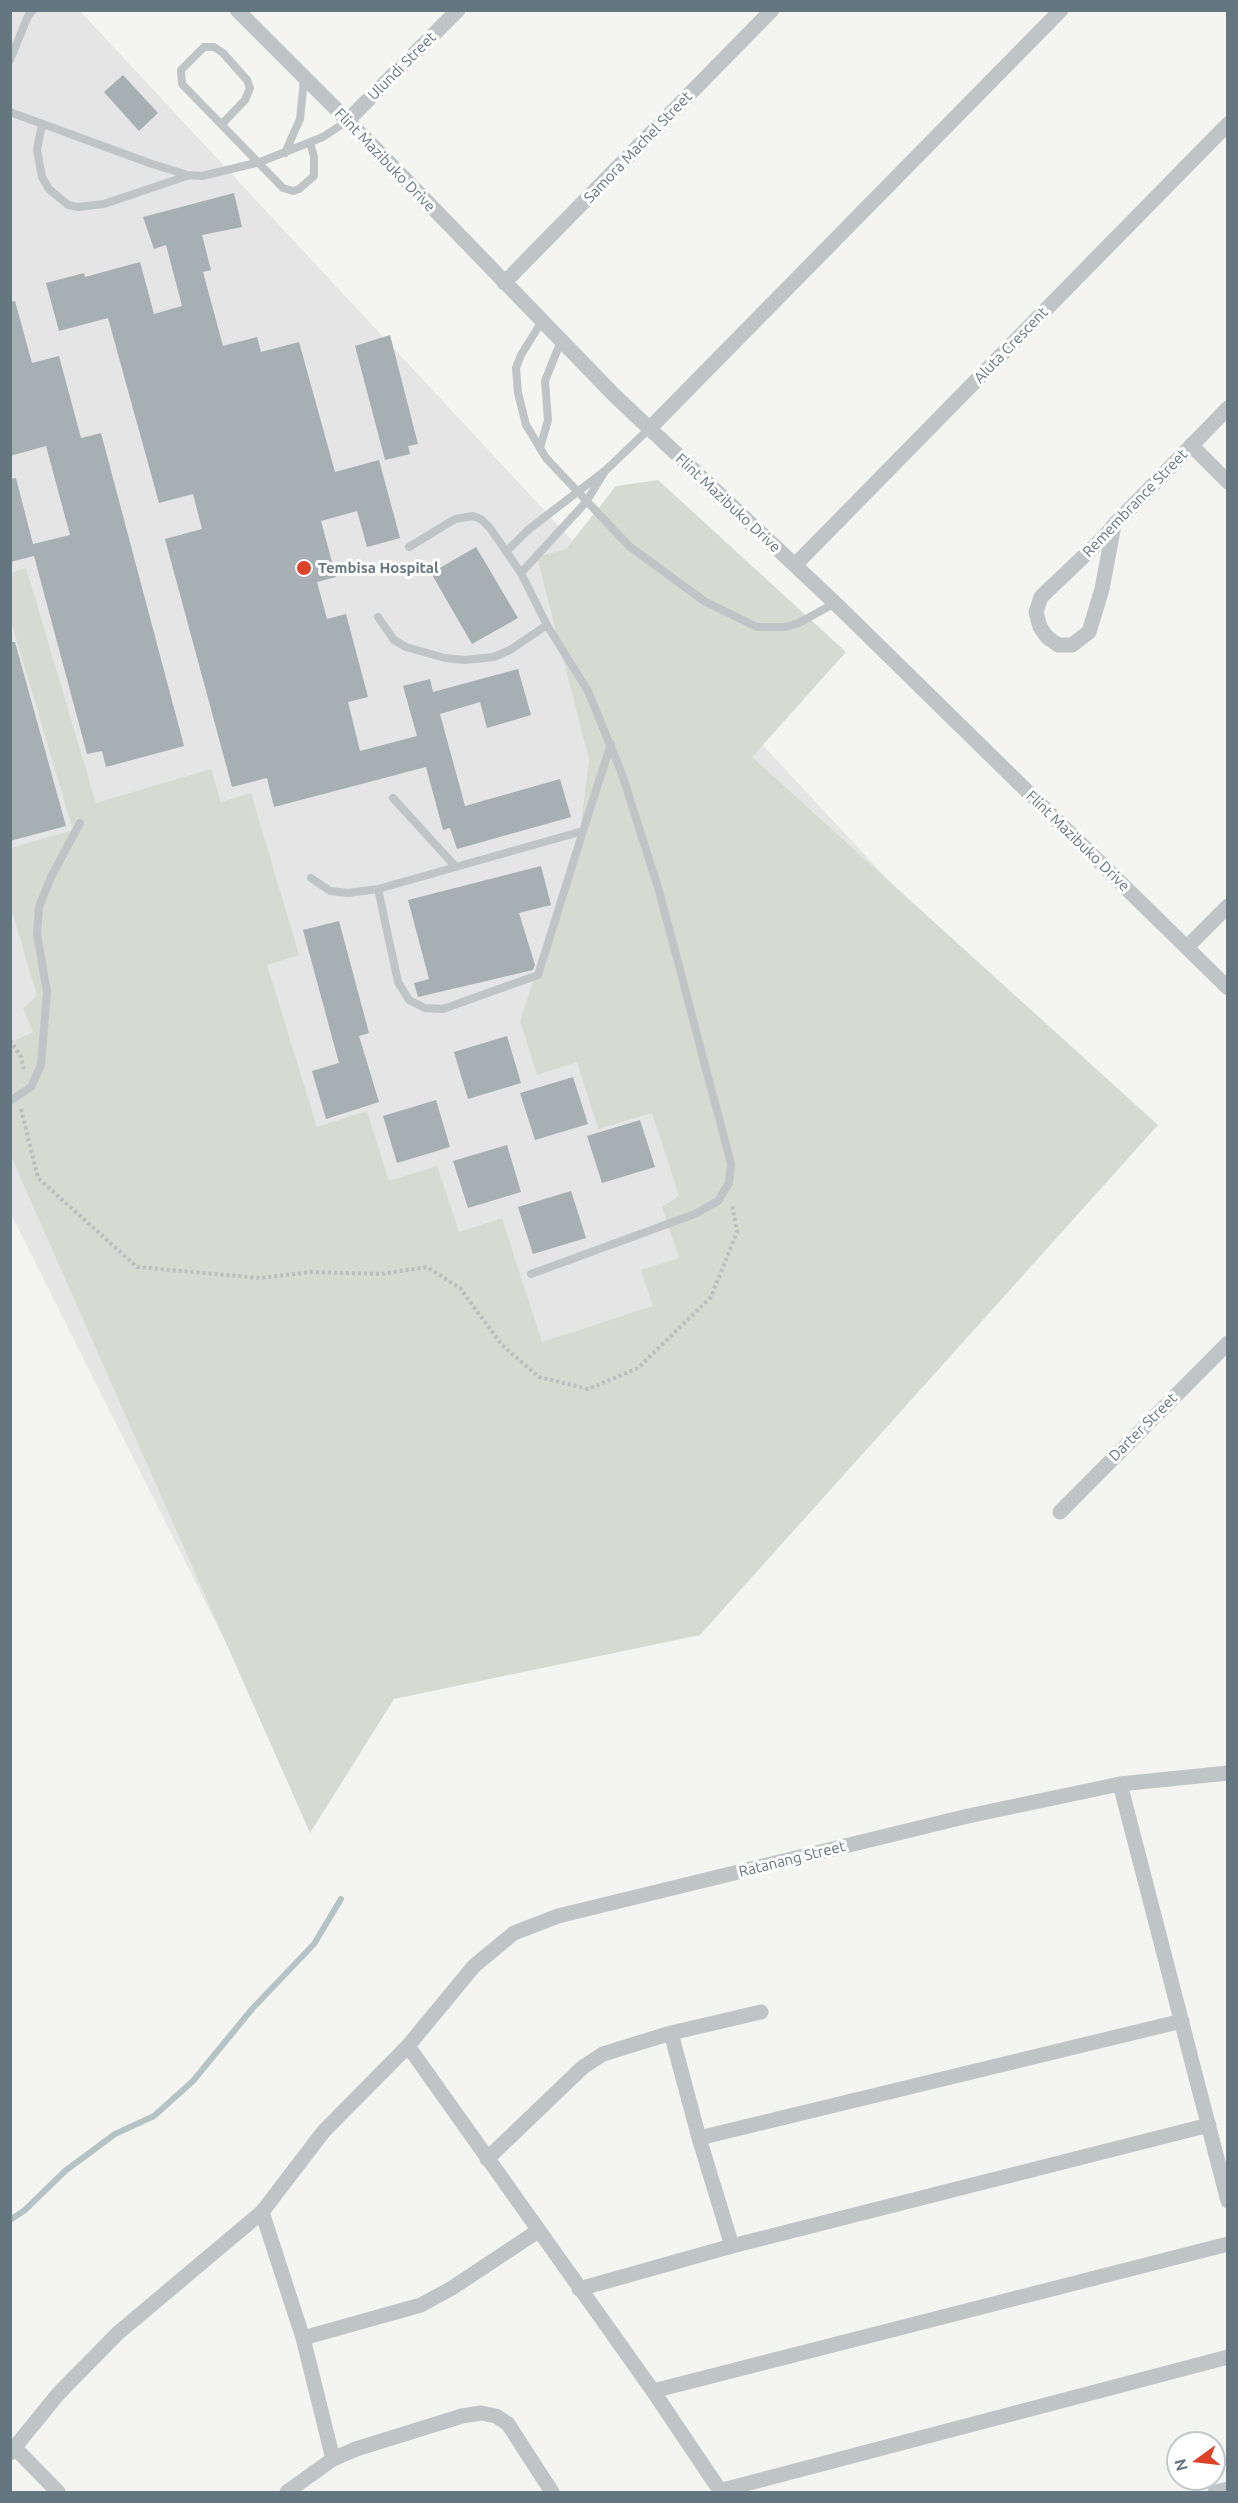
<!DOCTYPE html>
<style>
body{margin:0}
#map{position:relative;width:1238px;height:2503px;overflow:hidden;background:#f4f4f0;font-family:Ubuntu,sans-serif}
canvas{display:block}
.frame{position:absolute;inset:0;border:12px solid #647680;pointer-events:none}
.north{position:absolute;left:1166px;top:2431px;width:60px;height:60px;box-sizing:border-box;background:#fff;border:2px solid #c1c8cc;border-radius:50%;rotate:255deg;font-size:16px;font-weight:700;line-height:24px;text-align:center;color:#647680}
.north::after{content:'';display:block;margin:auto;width:21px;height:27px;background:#dd4127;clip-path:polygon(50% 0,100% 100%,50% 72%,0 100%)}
</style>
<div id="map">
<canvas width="1238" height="2503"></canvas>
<div class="frame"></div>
<div class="north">N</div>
</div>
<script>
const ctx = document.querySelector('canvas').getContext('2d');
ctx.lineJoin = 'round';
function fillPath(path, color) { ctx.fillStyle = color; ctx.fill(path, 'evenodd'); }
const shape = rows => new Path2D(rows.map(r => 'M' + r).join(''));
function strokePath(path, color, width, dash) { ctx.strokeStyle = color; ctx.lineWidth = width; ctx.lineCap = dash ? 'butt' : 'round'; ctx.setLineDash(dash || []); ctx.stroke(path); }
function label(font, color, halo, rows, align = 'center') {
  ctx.font = font + ' Ubuntu,sans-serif'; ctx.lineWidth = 6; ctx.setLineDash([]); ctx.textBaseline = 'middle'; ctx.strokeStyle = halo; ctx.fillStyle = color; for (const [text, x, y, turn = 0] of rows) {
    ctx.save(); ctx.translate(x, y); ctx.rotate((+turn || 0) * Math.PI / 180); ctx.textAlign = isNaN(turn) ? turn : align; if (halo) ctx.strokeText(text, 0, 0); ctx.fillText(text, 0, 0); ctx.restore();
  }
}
fillPath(shape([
 [11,11,80,11,1116,1125,252,1695,11,1214]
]), '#e4e5e4');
fillPath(shape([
 [658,480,846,652,752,757,1158,1125,700,1635,394,1699,310,1833,11,1156,10,1043,33,1032,23,1008,37,996,11,907,11,848,73,830,11,621,11,573,26,568,96,803,211,769,221,802,251,793,299,955,267,965,317,1127,367,1111,389,1181,437,1166,459,1232,502,1218,542,1342,653,1306,641,1270,679,1258,662,1207,679,1196,652,1113,598,1129,577,1062,537,1075,520,1021,578,851,589,759,537,557,566,549,616,486]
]), '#d6dbd1');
strokePath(shape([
 [10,2220,25,2210,65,2171,115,2134,154,2116,193,2081,252,2009,314,1944,341,1899]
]), '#b5c3c5', 6);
fillPath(shape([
 [123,75,158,113,139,131,104,92],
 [234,193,242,227,202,235,211,270,203,272,223,346,257,337,261,352,299,342,335,472,379,460,400,538,367,547,357,511,321,521,336,577,317,582,327,619,346,614,368,697,348,702,360,751,417,736,403,686,430,679,433,692,518,669,531,715,487,728,480,702,440,714,465,806,560,779,571,817,457,849,450,828,443,830,426,767,274,807,267,778,232,787,165,539,202,529,193,494,159,503,108,318,59,331,46,283,84,273,85,277,140,262,154,314,182,306,166,245,154,249,143,217],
 [15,301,32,363,59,356,81,438,101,433,184,746,106,767,102,751,87,754,34,556,10,562,10,479,16,478,33,544,70,535,46,446,10,456,10,302],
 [390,335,418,444,408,446,410,454,385,460,355,346],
 [476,547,518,618,472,644,431,573],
 [10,642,15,642,66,826,10,841],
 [541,866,551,905,519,913,535,965,533,970,418,997,414,983,429,979,408,900],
 [339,921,369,1033,359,1036,379,1102,326,1119,312,1071,339,1063,303,930],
 [507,1036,521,1083,468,1099,454,1052],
 [573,1077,588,1124,535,1140,520,1093],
 [436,1100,450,1147,397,1163,383,1116],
 [640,1120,655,1167,602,1183,587,1136],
 [507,1145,521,1192,468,1208,453,1161],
 [571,1191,586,1238,533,1254,518,1207]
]), '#a6afb2');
strokePath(shape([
 [10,1040,21,1057,24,1070],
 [21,1109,38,1178,137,1267,260,1278,311,1272,381,1274,427,1267,460,1288,502,1345,539,1377,588,1389,638,1368,711,1297,737,1232,732,1204]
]), '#bbbdbf', 4, [3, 3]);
strokePath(shape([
 [10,60,28,16,33,10],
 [10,112,152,164,188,175,202,176,260,162,323,137,347,121],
 [42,124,37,150,42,177,49,189,68,205,78,207,104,204,187,176],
 [222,124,245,100,250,88,247,80,223,53,214,47,204,47,181,70,182,84,283,188,293,191,299,189,314,176,314,157,310,142],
 [285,153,300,119,304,80],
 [542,321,521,355,516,368,518,393,526,425,546,458,629,546,704,601,757,627,785,627,799,623,835,603],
 [540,448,548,420,545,381,561,341],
 [506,552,528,530,606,470,649,429],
 [521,573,586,502,604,473],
 [378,617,394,640,406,647,445,658,465,660,494,657,510,650,547,625,521,573,490,528,481,519,473,516,455,519,409,547],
 [393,798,455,866],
 [311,878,330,891,348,893,378,889,583,831,611,744],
 [378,889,398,982,409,1000,425,1008,443,1009,538,975,583,831],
 [10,1101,31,1087,41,1065,47,992,37,934,39,907,51,877,80,823],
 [531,1274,695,1214,718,1201,729,1183,731,1164,660,894,622,774,588,691,547,625]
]), '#bfc4c6', 8);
strokePath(shape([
 [237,10,374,147,615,396,835,603,1228,988],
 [347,121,458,10],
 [504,283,772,10],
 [649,429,1061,10],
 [1191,445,1228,482],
 [1114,525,1102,589,1089,632,1072,645,1058,645,1047,637,1040,627,1036,612,1041,597,1104,537,1114,525,1228,408],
 [795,565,1228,124],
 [1187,947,1228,906],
 [1060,1512,1228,1343],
 [1120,1784,1228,2201],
 [671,2033,699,2138,732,2246],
 [408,2046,653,2391,721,2492],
 [699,2138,1182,2021],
 [487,2159,583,2067,603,2054,671,2033,761,2012],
 [262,2212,303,2338,333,2459],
 [579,2289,732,2246,1209,2125],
 [303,2338,421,2305,452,2288,538,2231],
 [653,2391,1228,2244],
 [15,2448,58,2492],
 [10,2453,59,2393,118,2333,262,2212,324,2131,408,2046,474,1966,514,1933,558,1916,968,1816,1120,1784,1228,1773],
 [719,2491,1228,2357],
 [287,2492,333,2459,356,2449,462,2416,481,2413,496,2416,508,2424,552,2492],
 [1215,2492,1228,2489]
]), '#bfc4c6', 15);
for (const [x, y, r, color] of [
 [304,568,8,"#dd4127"]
]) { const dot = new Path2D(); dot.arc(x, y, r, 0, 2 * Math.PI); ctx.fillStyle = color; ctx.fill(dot); strokePath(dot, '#fff', 2); }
label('15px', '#647680', '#fff', [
 ["Ulundi Street",402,66,-45],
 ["Samora Machel Street",638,147,-46],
 ["Flint Mazibuko Drive",385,160,46],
 ["Aluta Crescent",1011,345,-46],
 ["Flint Mazibuko Drive",728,503,43],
 ["Remembrance Street",1135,503,-46],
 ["Flint Mazibuko Drive",1078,841,44],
 ["Darter Street",1143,1427,-45],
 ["Ratanang Street",792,1859,-14]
]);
label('bold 15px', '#647680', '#fff', [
 ["Tembisa Hospital",318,568]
], 'left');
</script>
